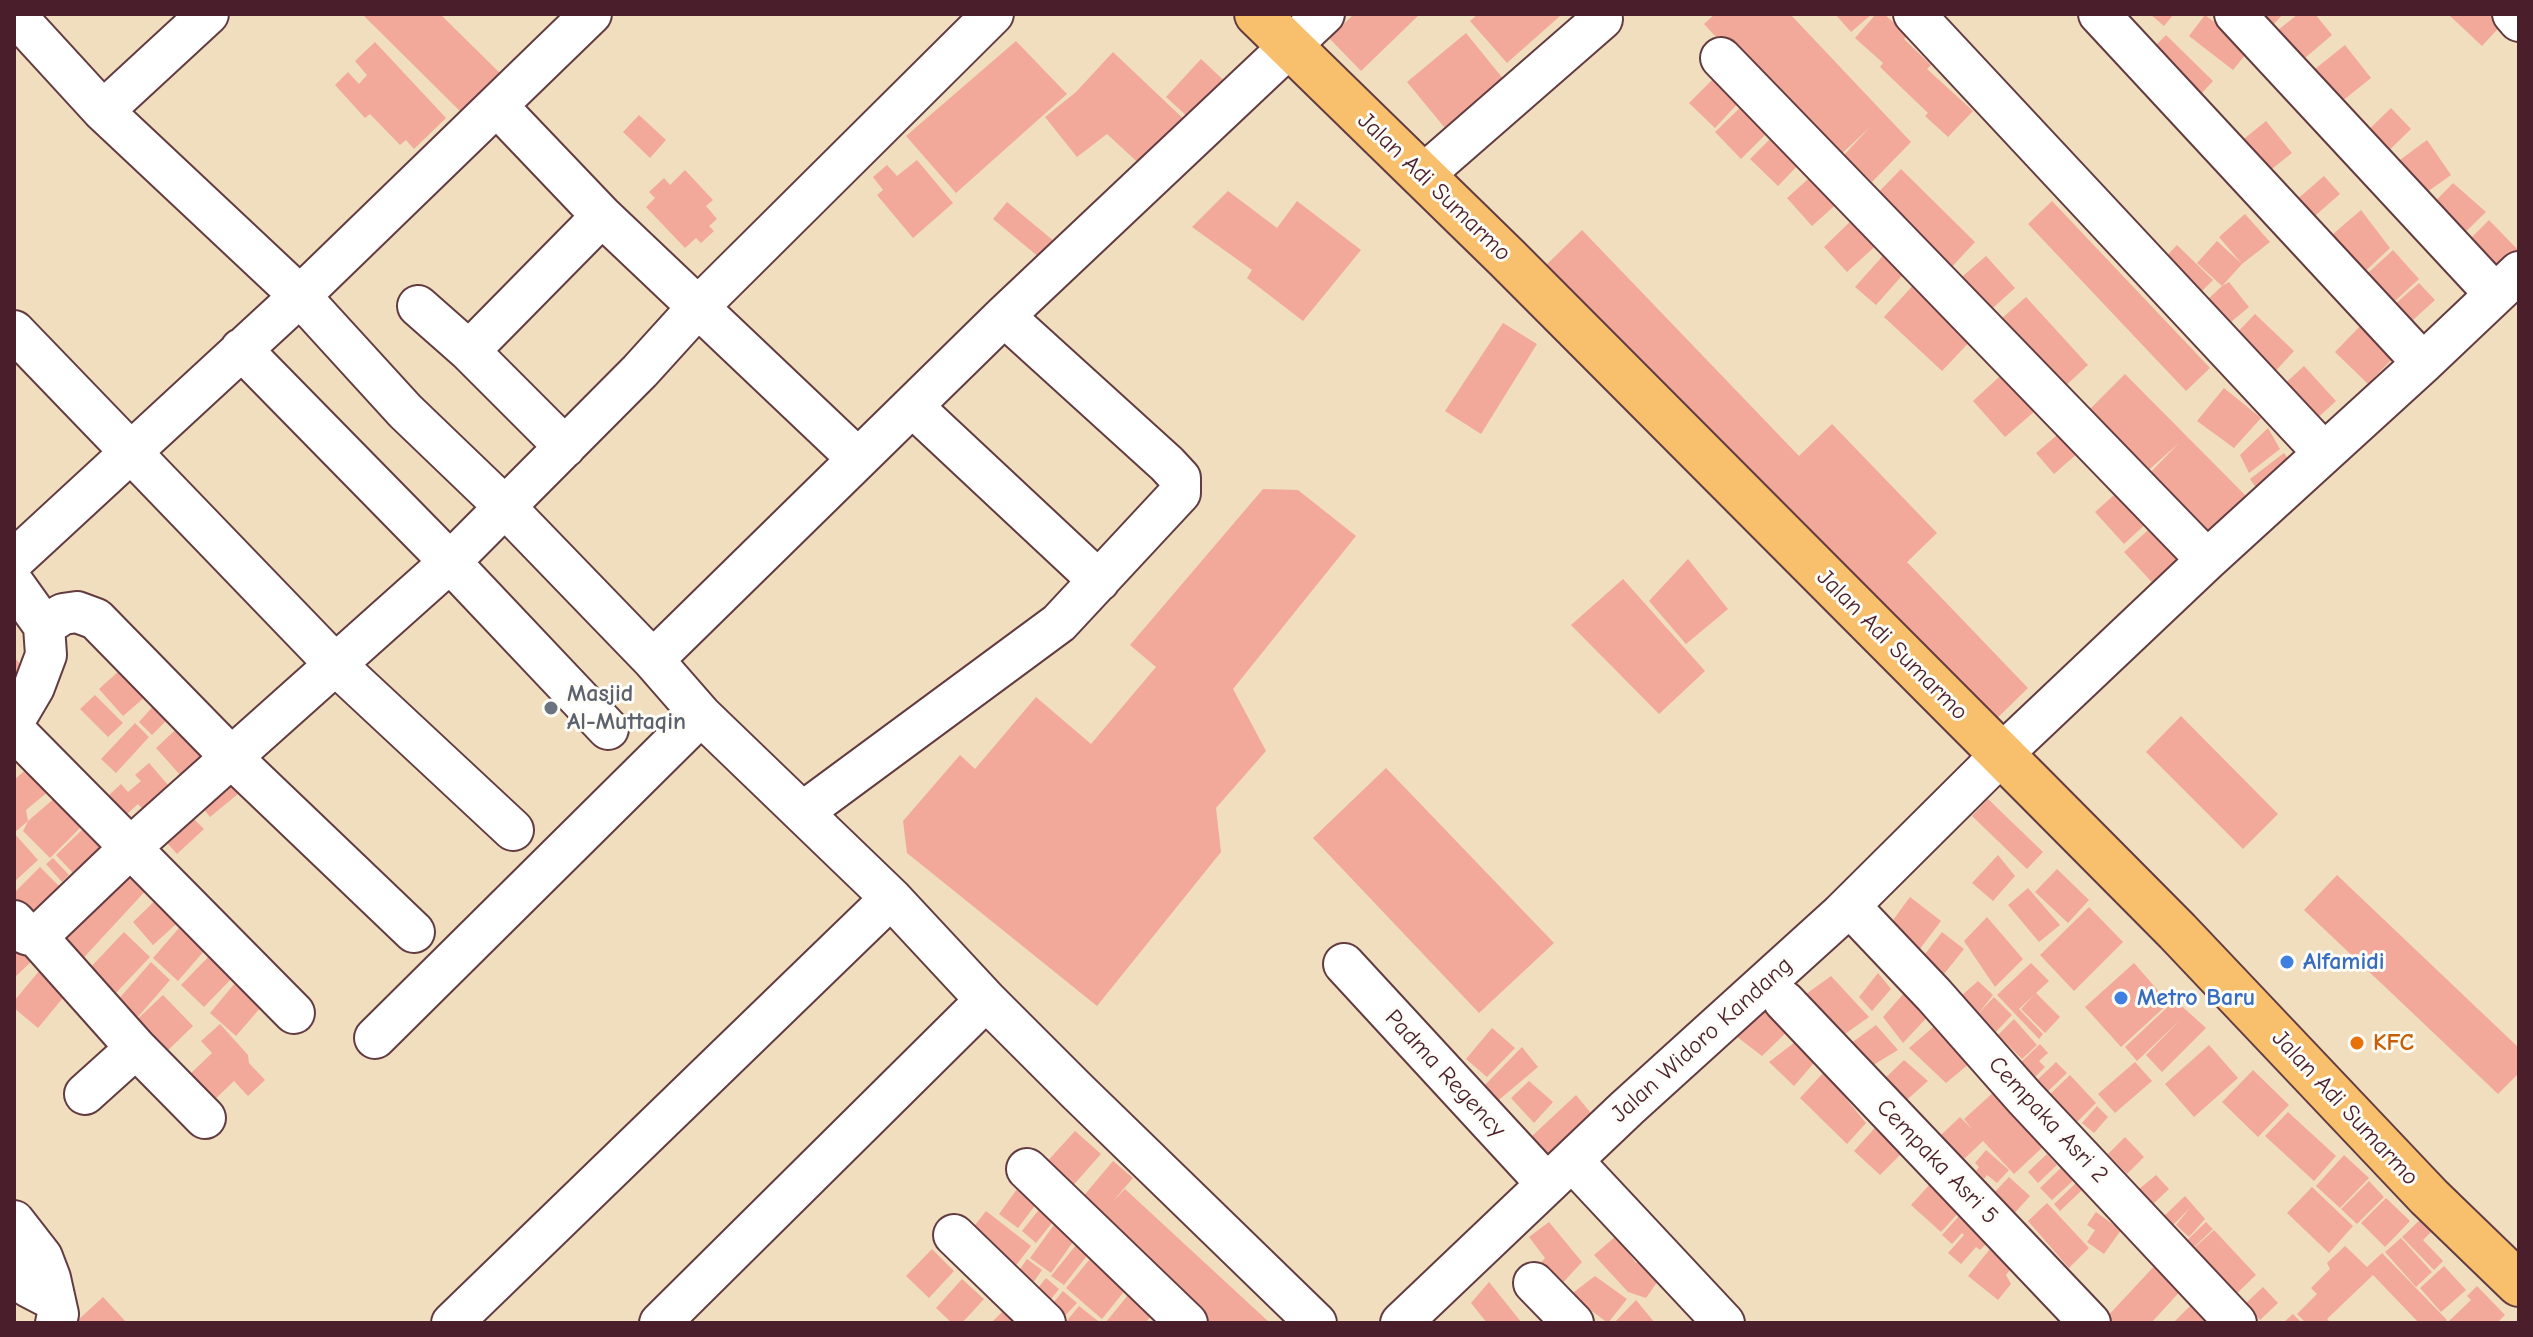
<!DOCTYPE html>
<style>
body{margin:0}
#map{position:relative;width:2533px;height:1337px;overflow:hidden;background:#f0debf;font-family:"Comic Neue",sans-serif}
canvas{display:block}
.frame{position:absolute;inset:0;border:16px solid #4a1f2b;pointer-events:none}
</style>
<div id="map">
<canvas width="2533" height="1337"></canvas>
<div class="frame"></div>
</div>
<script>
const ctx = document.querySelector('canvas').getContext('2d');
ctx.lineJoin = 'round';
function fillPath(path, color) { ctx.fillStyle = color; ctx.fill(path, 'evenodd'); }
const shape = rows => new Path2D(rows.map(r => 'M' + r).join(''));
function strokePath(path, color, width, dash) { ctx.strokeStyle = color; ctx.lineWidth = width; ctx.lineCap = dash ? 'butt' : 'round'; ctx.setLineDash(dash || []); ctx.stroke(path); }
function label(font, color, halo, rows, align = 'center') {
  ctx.font = font + ' "Comic Neue",sans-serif'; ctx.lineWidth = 6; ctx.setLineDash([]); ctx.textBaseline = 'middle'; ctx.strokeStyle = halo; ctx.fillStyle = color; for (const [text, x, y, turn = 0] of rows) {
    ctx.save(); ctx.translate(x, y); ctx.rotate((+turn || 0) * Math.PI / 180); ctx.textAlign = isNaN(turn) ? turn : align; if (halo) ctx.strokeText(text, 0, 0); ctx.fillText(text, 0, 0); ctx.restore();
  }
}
fillPath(shape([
 [362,14,440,14,509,82,470,121],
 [1354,14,1420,14,1361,71,1329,38],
 [1478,14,1559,14,1560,16,1507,63,1470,21],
 [1715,14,1790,14,1911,142,1872,182,1844,155,1870,127,1832,163,1704,24],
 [1835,14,1872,14,1851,32],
 [1876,14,1884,14,1908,35,1904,39,1931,65,1927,69,1973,111,1948,137,1925,116,1928,113,1880,67,1883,63,1855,38],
 [2150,14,2174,14,2164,26],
 [2240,14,2283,14,2263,36],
 [2298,14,2315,14,2332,35,2292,69,2267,39],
 [2448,14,2501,14,2506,20,2482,46],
 [2205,15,2250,49,2233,70,2189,36],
 [1466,33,1513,91,1454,139,1407,82],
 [2166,35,2213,81,2190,106,2142,59],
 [1016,41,1067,94,956,193,906,136],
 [375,42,446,118,414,149,406,140,400,145,370,114,365,118,335,85,348,72,359,84,367,75,355,61],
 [2345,45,2371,78,2331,110,2305,77],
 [1113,52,1190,125,1147,171,1107,134,1077,157,1045,117,1076,92],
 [1201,59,1234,90,1199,127,1166,97],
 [1716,76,1741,100,1715,128,1689,103],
 [1746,102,1772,128,1741,159,1715,132],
 [2391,108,2411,129,2378,161,2358,140],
 [639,115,666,140,650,158,623,132],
 [2266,121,2292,153,2258,180,2233,148],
 [1776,133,1803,160,1778,186,1750,159],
 [2427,140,2451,175,2413,202,2389,168],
 [917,160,953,203,913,238,877,195,883,190,873,177,887,165,897,176],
 [1901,169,1975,242,1948,271,1873,198],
 [685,170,713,200,706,206,717,219,709,226,714,231,701,243,696,238,685,248,646,207,655,198,649,192,664,178,670,185],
 [1816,172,1841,200,1812,226,1787,198],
 [2324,176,2340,194,2309,221,2294,202],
 [2453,183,2486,212,2453,244,2424,213],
 [1228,191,1277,228,1297,201,1361,250,1303,321,1247,278,1252,270,1192,227],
 [2052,201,2210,368,2186,391,2028,224],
 [1007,202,1055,242,1040,258,993,219],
 [2361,210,2390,248,2355,281,2325,241],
 [1858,214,1882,240,1847,272,1824,247],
 [2245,214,2270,242,2242,264,2222,286,2197,263,2217,241,2242,264,2219,237],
 [2489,220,2519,251,2519,259,2493,284,2460,249],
 [1582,230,1799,456,1832,424,1937,533,1907,562,2028,688,1984,731,1541,270],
 [2177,245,2213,280,2190,303,2154,269],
 [1888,250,1908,269,1876,305,1855,287],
 [2393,250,2419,279,2384,311,2357,283],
 [1986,256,2015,288,1984,316,1955,283],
 [1918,280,1976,335,1942,371,1884,317],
 [2229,282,2249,307,2225,327,2205,302,2222,286],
 [2419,283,2435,300,2402,330,2386,312],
 [2026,297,2088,365,2062,389,2000,320],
 [2255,314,2294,351,2270,377,2230,340],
 [1503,323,1537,344,1481,434,1445,411],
 [2363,323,2396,355,2368,384,2335,352],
 [2304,366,2336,401,2312,423,2280,388],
 [2010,367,2043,404,2005,437,1973,401],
 [2125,374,2247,497,2204,537,2144,479,2179,443,2143,475,2082,417],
 [2224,388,2261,418,2234,448,2197,421],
 [2268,428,2280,449,2249,473,2240,455],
 [2062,431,2079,452,2054,474,2036,453],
 [2284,453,2298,473,2264,499,2250,479],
 [2122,488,2150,520,2124,544,2095,512],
 [1263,489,1298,490,1356,536,1233,689,1266,751,1216,808,1221,852,1097,1006,907,853,903,821,960,755,975,769,1036,697,1091,744,1156,667,1130,645],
 [2158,521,2193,560,2160,591,2124,552],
 [1688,559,1728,609,1686,644,1649,601],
 [1623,579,1705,671,1659,714,1571,625],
 [14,657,25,670,14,680],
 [120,670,145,697,123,716,99,689],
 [95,695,123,723,108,737,80,709],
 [156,703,170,717,152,735,139,722],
 [2181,716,2278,814,2243,849,2146,752],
 [186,720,212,748,181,776,156,748],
 [135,723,149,737,116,773,101,759],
 [149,763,168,785,154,797,158,802,146,813,138,804,125,816,108,796,121,784,128,792,141,781,135,775],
 [30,766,50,790,26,810,28,821,14,833,14,780],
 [1386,768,1554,943,1479,1013,1313,838],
 [227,770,244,789,210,817,194,797],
 [64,790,91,817,50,858,23,831,28,821],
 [1988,799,2043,852,2027,869,1972,816],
 [185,810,204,829,177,854,159,834],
 [86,826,104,845,74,874,56,855],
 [14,833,38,860,14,882],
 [1998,855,2015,876,1993,901,1972,883],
 [53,858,69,875,62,882,46,864],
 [123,861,150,886,75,967,48,942],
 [40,867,60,887,29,917,14,902,14,893],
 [2057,869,2089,900,2068,923,2035,892],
 [2337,875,2519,1048,2519,1073,2498,1094,2304,910],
 [2028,888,2060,925,2039,942,2008,905],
 [163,893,184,917,153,945,133,922],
 [1910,897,1941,921,1913,958,1882,935],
 [2089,907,2123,942,2074,991,2040,955],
 [1987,917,2023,959,1995,987,1964,941],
 [179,928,204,951,178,981,153,958],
 [124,932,150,957,113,996,87,971],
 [1942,932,1964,949,1936,984,1915,967],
 [14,938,34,959,14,978],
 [211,954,234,976,204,1007,181,985],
 [151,962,170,980,137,1018,117,1001],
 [2031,963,2049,981,2036,993,2060,1017,2045,1033,2021,1009,2034,995,2019,1009,2043,1034,2039,1039,1997,995],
 [2134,963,2169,1003,2121,1047,2085,1007],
 [45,964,72,987,38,1028,14,1008,14,1001],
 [1878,973,1891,989,1872,1011,1859,997],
 [1831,976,1869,1017,1842,1036,1802,997],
 [1978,981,1993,995,1978,1014,1994,997,2012,1015,1991,1037,1953,1003],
 [235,983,262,1006,236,1036,210,1013],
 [1905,992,1931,1013,1903,1043,1883,1017],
 [163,995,193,1026,159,1059,128,1028],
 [2175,1000,2206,1028,2162,1072,2146,1055,2179,1021,2137,1061,2125,1047],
 [1765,1010,1793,1026,1762,1056,1736,1036],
 [2014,1019,2037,1045,2022,1059,1998,1035],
 [1938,1023,1976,1058,1946,1083,1909,1048],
 [220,1024,248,1055,249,1063,265,1080,248,1096,234,1081,211,1103,187,1077,212,1053,201,1041],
 [1876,1025,1898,1050,1870,1067,1850,1044],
 [1492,1028,1515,1048,1487,1077,1466,1059],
 [1799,1039,1820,1056,1794,1086,1769,1062],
 [2040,1044,2048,1053,2039,1061,2045,1067,2034,1078,2020,1063],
 [2209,1045,2238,1078,2194,1117,2165,1084],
 [1522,1047,1538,1067,1494,1104,1481,1089],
 [1904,1060,1928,1081,1901,1105,1880,1083],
 [2056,1062,2067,1073,2041,1098,2030,1087],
 [2135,1062,2152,1081,2115,1113,2098,1094],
 [2253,1070,2289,1105,2258,1137,2222,1102],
 [1824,1072,1866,1123,1847,1144,1800,1098],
 [2070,1075,2096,1103,2072,1127,2046,1098],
 [1529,1081,1553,1102,1534,1123,1511,1098],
 [1996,1090,2046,1144,2014,1174,1983,1141,1964,1159,1954,1149,1951,1152,1942,1143,1946,1140,1941,1135,1960,1117,1972,1129,1964,1119],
 [1576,1095,1600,1124,1553,1168,1531,1137],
 [2097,1106,2108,1117,2094,1133,2082,1123],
 [2288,1112,2336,1156,2314,1181,2265,1136],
 [1881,1121,1907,1148,1880,1175,1854,1151],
 [1075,1131,1101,1154,1069,1190,1043,1166],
 [2125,1137,2144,1157,2127,1174,2108,1154],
 [1986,1150,2009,1170,1997,1183,1987,1175,1984,1179,1976,1171,1979,1167,1975,1163],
 [2047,1154,2057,1165,2038,1183,2028,1172],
 [2344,1155,2369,1178,2340,1208,2316,1186],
 [1113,1161,1133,1178,1113,1201,1125,1189,1270,1323,1203,1323,1081,1199],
 [2064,1165,2076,1178,2052,1200,2040,1188],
 [2156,1175,2169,1189,2152,1205,2138,1190],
 [2009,1177,2030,1196,2011,1217,1993,1194],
 [2369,1181,2384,1197,2357,1224,2341,1209],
 [2076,1183,2082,1190,2060,1211,2054,1204],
 [1930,1184,1960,1211,1941,1232,1911,1205],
 [1020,1185,1040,1199,1018,1228,999,1214],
 [2312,1187,2353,1226,2329,1253,2287,1213],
 [2185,1196,2205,1219,2189,1237,2176,1225,2190,1208,2169,1229,2160,1220],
 [2386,1198,2410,1221,2385,1247,2361,1223],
 [1045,1202,1059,1214,1036,1243,1022,1231],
 [2047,1203,2089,1248,2069,1268,2028,1221],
 [986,1211,1031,1246,1010,1273,965,1238],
 [2096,1212,2121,1230,2104,1254,2087,1242,2095,1230,2087,1225],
 [1959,1216,1994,1236,1980,1250,1976,1247,1961,1264,1948,1253,1964,1235,1962,1233,1952,1244,1942,1235],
 [1059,1218,1080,1232,1051,1273,1030,1258],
 [2421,1219,2432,1231,2423,1240,2443,1261,2434,1270,2402,1237],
 [1549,1222,1582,1262,1557,1289,1534,1270,1545,1258,1529,1237],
 [2206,1222,2213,1229,2185,1256,2179,1248],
 [2214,1230,2256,1275,2234,1296,2192,1250],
 [1616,1236,1636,1263,1644,1258,1660,1278,1646,1298,1628,1292,1594,1255],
 [2401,1238,2432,1272,2416,1287,2385,1252],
 [1081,1239,1093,1248,1064,1285,1051,1276],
 [2345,1246,2367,1267,2382,1253,2447,1320,2444,1323,2419,1323,2373,1275,2327,1319,2331,1323,2306,1323,2297,1314,2317,1294,2311,1288,2330,1269,2327,1263],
 [932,1249,954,1271,929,1298,906,1276],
 [1990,1249,2012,1267,2006,1275,2011,1284,1998,1300,1968,1276],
 [1094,1254,1130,1284,1102,1319,1066,1288],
 [1027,1259,1042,1270,1028,1290,1013,1279],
 [2160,1260,2186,1285,2151,1323,2107,1323,2104,1320],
 [2444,1266,2466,1290,2441,1312,2420,1288],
 [1595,1276,1627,1299,1608,1323,1570,1295],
 [1046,1278,1059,1289,1043,1309,1029,1299],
 [962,1279,984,1299,962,1323,952,1323,936,1308],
 [1489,1282,1522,1323,1487,1323,1471,1303],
 [2477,1286,2505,1315,2497,1323,2450,1323,2449,1321,2471,1300,2467,1296],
 [2263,1287,2278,1303,2260,1320,2245,1304],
 [1133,1289,1157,1309,1145,1323,1107,1323,1106,1322],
 [1063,1291,1077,1303,1061,1320,1048,1309],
 [103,1297,127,1323,79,1323,77,1321],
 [1636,1300,1655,1323,1614,1323],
 [2193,1303,2210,1321,2208,1323,2173,1323],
 [1079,1306,1098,1321,1097,1323,1065,1323],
 [1007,1307,1023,1323,991,1323],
 [2293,1314,2302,1323,2283,1323]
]), '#f2a999');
const minor = shape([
 [14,14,103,111,300,296,405,411,506,508,653,660,701,715,891,898,986,1000,1077,1091,1316,1323],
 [1914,14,2324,453],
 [2099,14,2423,363],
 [2235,14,2495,294],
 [2513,14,2519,21],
 [1721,58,2207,560],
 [498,107,602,216,857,458],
 [103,111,208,14],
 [1422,176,1602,19],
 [418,306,469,351,565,447],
 [14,331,336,665,513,830],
 [241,349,450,562,608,729],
 [469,351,602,216],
 [913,407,1099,581],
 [14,560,300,296,591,14],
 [14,584,44,626,46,655,34,687,14,721],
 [44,626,63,614,77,612,96,619,232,758,414,932],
 [653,660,1004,316,1324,14],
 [20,736,294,1013],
 [803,812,1059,623,1180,493,1180,478,1167,464,1004,316],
 [1860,917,1934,995,2025,1098,2236,1323],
 [14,921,26,934,37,937,131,847,450,562,640,371,699,306,993,14],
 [37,937,136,1048,205,1118],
 [1344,964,1546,1183],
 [1784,1001,2090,1323],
 [375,1038,701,715],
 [85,1094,136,1048],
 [1579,1168,1724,1323],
 [1027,1169,1187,1323],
 [14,1221,42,1257,50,1278,58,1314,56,1323],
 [954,1235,1045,1323],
 [14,1272,29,1287,54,1300],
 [1534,1283,1573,1323],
 [452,1323,891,898],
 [660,1323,986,1000],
 [1401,1323,1627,1108,1841,914,2001,755,2207,560,2423,363,2519,272]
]);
const major = shape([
 [1257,14,1507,258,2034,787,2177,931,2429,1197,2519,1284]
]);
strokePath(minor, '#633c41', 44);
strokePath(major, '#633c41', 48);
strokePath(minor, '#fff', 40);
strokePath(major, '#f8bf6c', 44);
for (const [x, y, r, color] of [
 [551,708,8,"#6b7280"],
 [2287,962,8,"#3f7fe0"],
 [2121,998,8,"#3f7fe0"],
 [2357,1043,8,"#e8710a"]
]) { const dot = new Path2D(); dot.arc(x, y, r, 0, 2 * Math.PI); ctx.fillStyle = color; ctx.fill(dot); strokePath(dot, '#fdfcf7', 3); }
label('24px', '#4a1f2b', '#fdfcf7', [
 ["Jalan Adi Sumarmo",1434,187,44],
 ["Jalan Adi Sumarmo",1892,645,45],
 ["Jalan Widoro Kandang",1702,1040,-42],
 ["Padma Regency",1445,1074,47],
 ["Jalan Adi Sumarmo",2345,1108,47],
 ["Cempaka Asri 2",2048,1120,47],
 ["Cempaka Asri 5",1937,1162,46]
]);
label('bold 24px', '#5b616d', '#fdfcf7', [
 ["Masjid",567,694],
 ["Al-Muttaqin",567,722]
], 'left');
label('bold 24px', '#366cbe', '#fdfcf7', [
 ["Alfamidi",2303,962],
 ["Metro Baru",2137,998]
], 'left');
label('bold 24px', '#c56008', '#fdfcf7', [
 ["KFC",2373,1043]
], 'left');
</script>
